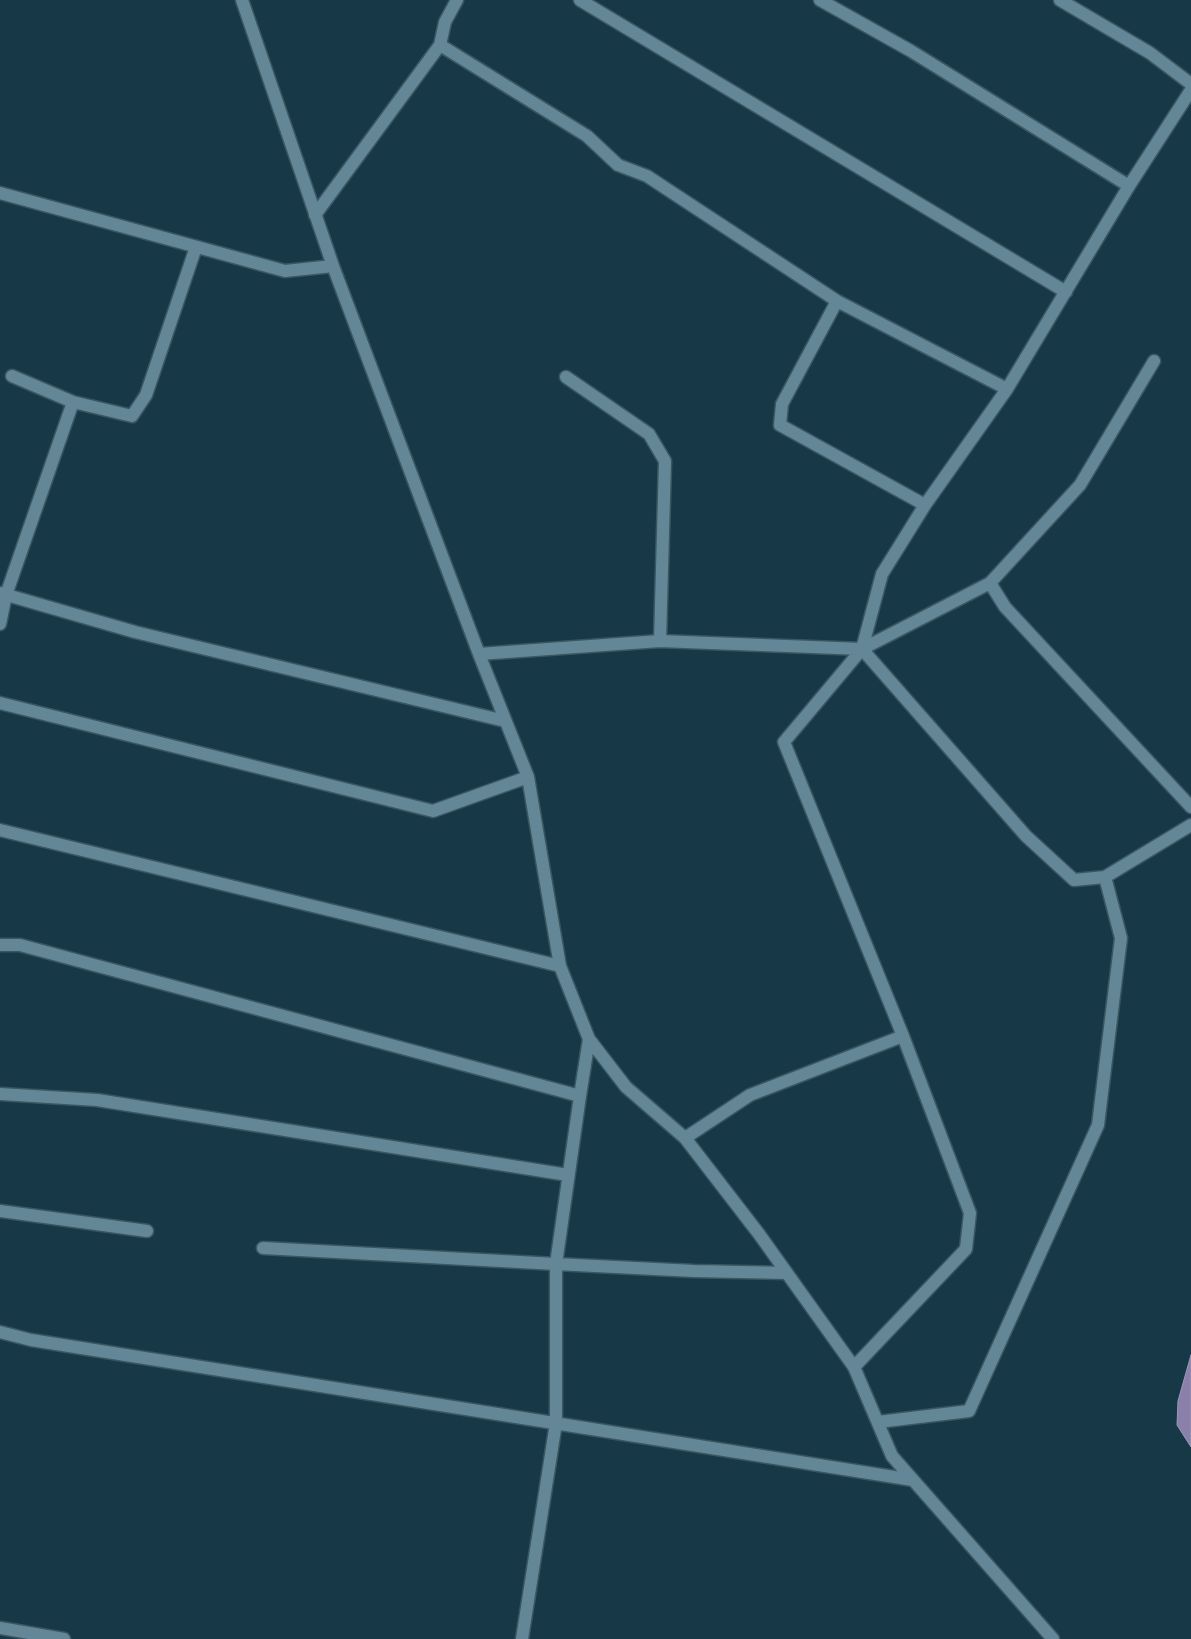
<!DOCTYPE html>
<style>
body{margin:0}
canvas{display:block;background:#173847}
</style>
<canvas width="1191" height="1639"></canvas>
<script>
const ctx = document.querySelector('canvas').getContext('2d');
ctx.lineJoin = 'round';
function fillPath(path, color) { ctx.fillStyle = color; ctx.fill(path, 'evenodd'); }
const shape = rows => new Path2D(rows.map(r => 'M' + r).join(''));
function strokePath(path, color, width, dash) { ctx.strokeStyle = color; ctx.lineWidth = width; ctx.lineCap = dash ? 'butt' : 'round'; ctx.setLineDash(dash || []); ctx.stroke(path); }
const water = shape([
 [1191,1355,1191,1447,1177,1425,1178,1401,1191,1355]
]);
fillPath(water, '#8a80a9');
strokePath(water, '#9b9ab9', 1);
const minor = shape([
 [242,0,333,266,479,654,528,777,560,966,589,1039,626,1087,685,1138,759,1234,854,1367,892,1456,1053,1639],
 [580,0,1066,292],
 [820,0,911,51,1129,186],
 [1060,0,1150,53,1191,84],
 [440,45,587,136,618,165,647,176,837,301,1007,389],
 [0,193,285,271,333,266],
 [315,215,440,45,445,22,457,0],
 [837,301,782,404,780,425,925,505],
 [12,376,73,402,132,416,146,395,196,247],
 [566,377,649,434,665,461,660,641],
 [990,583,1005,607,1191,807],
 [0,593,135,632,505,721],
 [0,624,6,595,73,402],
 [862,649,882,574,925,505,1007,389,1129,186,1191,90],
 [479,654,660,641,862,649,1026,836,1074,880,1105,877,1191,825],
 [0,703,433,811,528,777],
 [0,830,560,966],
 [0,945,20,945,580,1096,556,1264,556,1423,522,1639],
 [0,1094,97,1100,568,1175],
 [580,1096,589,1039],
 [685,1138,750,1095,903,1036],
 [0,1211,147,1231],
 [263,1248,556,1264,694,1271,787,1273],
 [0,1332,31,1340,913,1480],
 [854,1367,966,1249,970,1213,903,1036,784,742,862,649,990,583,1080,485,1154,361],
 [878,1422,969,1411,1098,1125,1121,938,1105,877],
 [0,1628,64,1639]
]);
strokePath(minor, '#3a5662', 15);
strokePath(minor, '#648798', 12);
</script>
